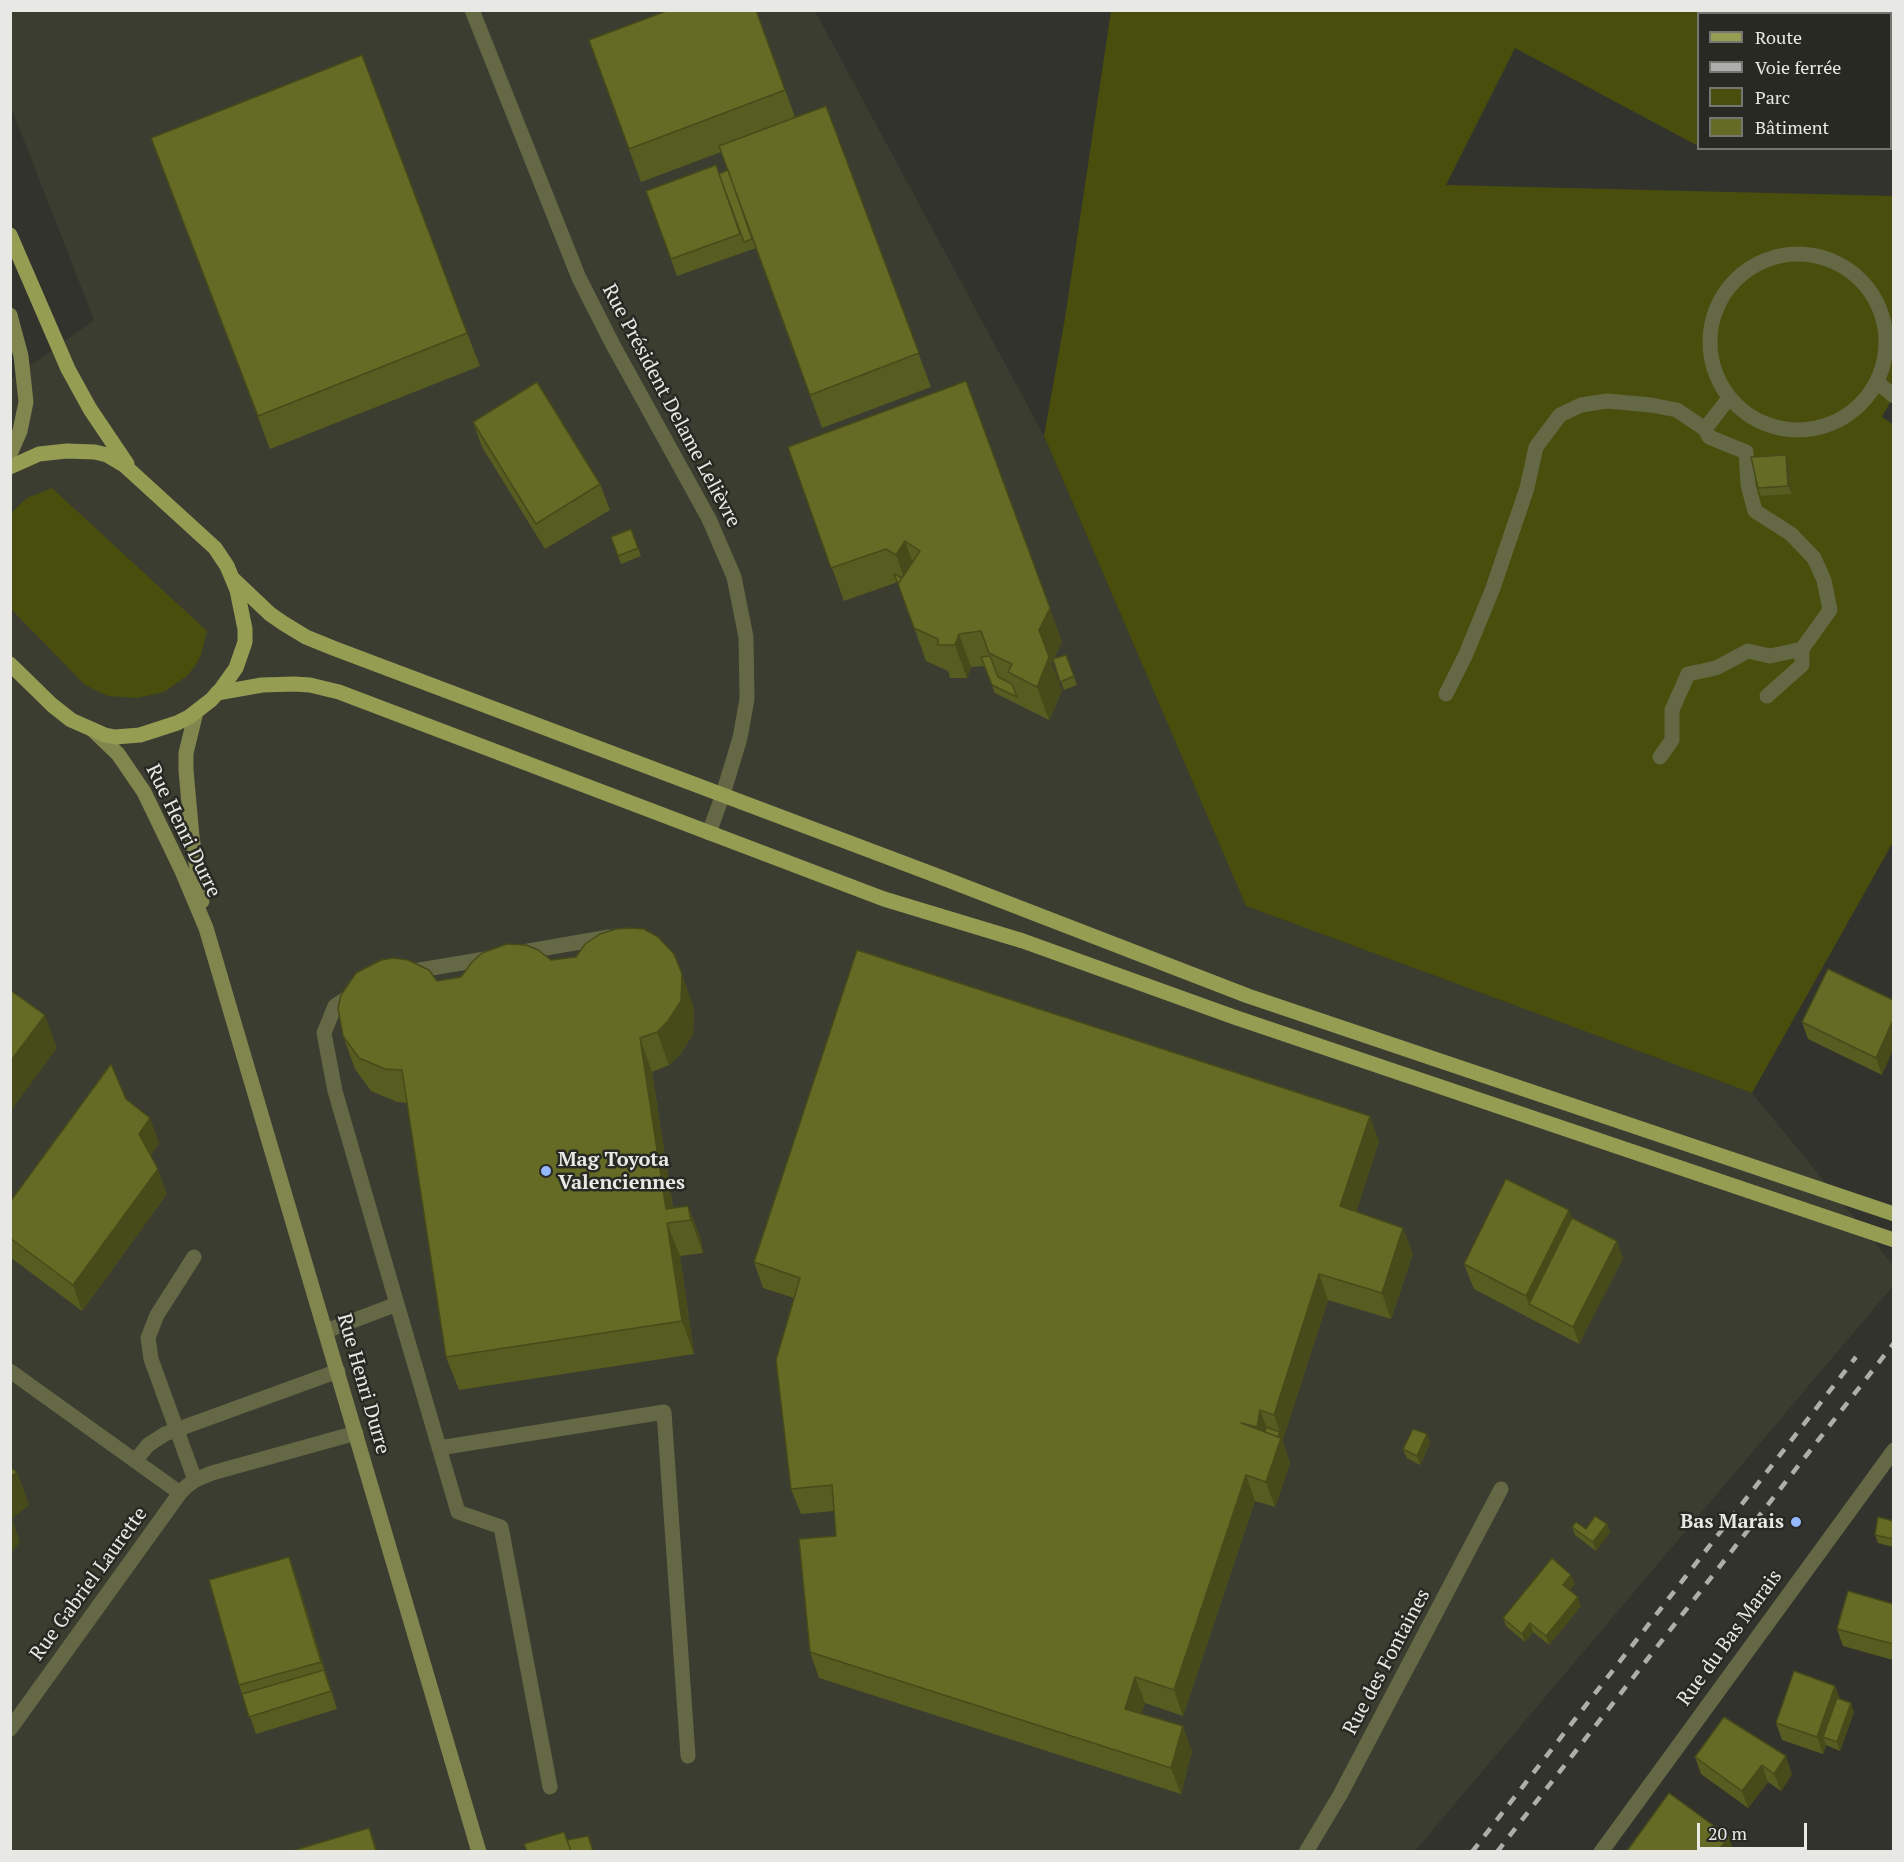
<!DOCTYPE html>
<meta charset="utf-8">
<style>
body{margin:0}
#map{position:relative;width:1904px;height:1862px;overflow:hidden;background:#32332c;font-family:"PT Serif",serif}
canvas{display:block}
.frame{position:absolute;inset:0;border:12px solid #e8e9e5;pointer-events:none}
.legend{position:absolute;left:1697px;top:12px;width:195px;height:138px;box-sizing:border-box;background:#282923;border:2px solid #757671;margin:0;padding:8px 10px;list-style:none;font-size:18px;color:#e8e9e5}
.legend li{display:flex;align-items:center;gap:12px;height:30px}
.legend b{width:30px;border:2px solid #757671}
.scale{position:absolute;left:1697px;top:1823px;width:110px;height:27px;box-sizing:border-box;border:3px solid #e8e9e5;border-top:0;padding-left:8px;font-size:18px;line-height:21px;white-space:nowrap;color:#e8e9e5;-webkit-text-stroke:4px #282923;paint-order:stroke}
</style>
<div id="map">
<canvas width="1904" height="1862"></canvas>
<div class="frame"></div>
<ul class="legend">
<li><b style="height:8px;background:#959d53"></b>Route</li>
<li><b style="height:8px;background:#aeafaa"></b>Voie ferrée</li>
<li><b style="height:16px;background:#494e0d"></b>Parc</li>
<li><b style="height:16px;background:#656b25"></b>Bâtiment</li>
</ul>
<div class="scale">20 m</div>
</div>
<script>
const ctx = document.querySelector('canvas').getContext('2d');
ctx.lineJoin = 'round';
function fillPath(path, color) { ctx.fillStyle = color; ctx.fill(path, 'evenodd'); }
const shape = rows => new Path2D(rows.map(r => 'M' + r).join(''));
function strokePath(path, color, width, dash) { ctx.strokeStyle = color; ctx.lineWidth = width; ctx.lineCap = dash ? 'butt' : 'round'; ctx.setLineDash(dash || []); ctx.stroke(path); }
function label(font, color, halo, rows, align = 'center') {
  ctx.font = font + ' "PT Serif",serif'; ctx.lineWidth = 5; ctx.setLineDash([]); ctx.textBaseline = 'middle'; ctx.strokeStyle = halo; ctx.fillStyle = color; for (const [text, x, y, turn = 0] of rows) {
    ctx.save(); ctx.translate(x, y); ctx.rotate((+turn || 0) * Math.PI / 180); ctx.textAlign = isNaN(turn) ? turn : align; if (halo) ctx.strokeText(text, 0, 0); ctx.fillText(text, 0, 0); ctx.restore();
  }
}
fillPath(shape([
 [11,11,815,11,1044,436,1246,906,1752,1093,1893,1265,1893,1286,1415,1851,11,1851,11,379,94,320,11,107]
]), '#3b3d30');
fillPath(shape([
 [1111,11,1893,11,1893,148,1890,146,1890,14,1698,14,1698,146,1515,48,1446,185,1893,196,1893,397,1882,417,1894,425,1893,842,1752,1093,1246,906,1044,436,1065,318],
 [52,488,207,631,201,655,195,666,187,676,164,692,137,698,108,696,97,691,84,684,11,609,11,513,27,498]
]), '#494e0d');
strokePath(shape([
 '1710 342a88 88 0 1 1 176 0a88 88 0 1 1-176 0Z',
 [1878,383,1894,396],
 [1705,429,1709,437,1746,452,1748,485,1755,511,1791,534,1814,558,1824,580,1830,610,1802,649,1802,665,1767,696],
 [1446,694,1466,654,1493,588,1527,488,1536,447,1560,415,1581,405,1607,401,1651,405,1677,410,1705,429,1729,398],
 [1660,757,1672,740,1672,710,1688,674,1716,668,1748,651,1770,656,1802,649],
 [517,953,609,937],
 [408,972,491,958],
 [194,1257,157,1315,148,1338,151,1359,195,1480],
 [397,1304,458,1512,501,1527,550,1787],
 [326,1331,397,1304,335,1091,324,1033,335,1006,356,992],
 [439,1448,664,1412,688,1756]
]), '#646845', 15);
strokePath(shape([
 [472,10,579,278,613,345,709,519,734,577,746,637,747,699,740,738,723,794,709,833],
 [10,1371,180,1493],
 [135,1461,148,1445,165,1434,338,1371],
 [10,1729,180,1493,187,1486,195,1480,212,1473,356,1433],
 [1306,1852,1340,1795,1501,1489],
 [1601,1852,1894,1450]
]), '#646845', 15);
strokePath(shape([
 [10,315,21,356,26,402,20,431,10,454],
 [196,712,186,753,186,770,192,837,202,901],
 [93,730,118,754,144,792,182,871,206,928,479,1852]
]), '#80864e', 15);
strokePath(shape([
 [10,235,68,369,90,409,127,464],
 [10,467,39,454,67,451,95,452,107,455,124,465,215,548,227,566,237,590,245,629,245,642,236,668,221,689,211,700,189,717,177,723,140,735,115,737,105,735,71,720,52,705,10,664],
 [232,578,270,614,283,623,306,637,333,648,935,875,1248,996,1894,1214],
 [217,693,262,685,294,684,310,685,339,692,884,899,1023,941,1234,1017,1894,1240]
]), '#959d53', 15);
strokePath(shape([
 [1472,1852,1856,1357],
 [1497,1852,1894,1343]
]), '#aeafaa', 4.5, [10, 10]);
fillPath(shape([
 [756,10,795,117,826,106,931,387,822,428,731,181,756,248,677,276,646,191,719,174,728,170,721,152,641,182,589,40],
 [151,138,467,333,480,366,270,449],
 [473,422,600,484,610,510,545,549,482,447],
 [788,447,1062,642,1054,658,1066,655,1077,685,1064,690,1053,659,1051,663,1062,691,1049,720,995,693,984,666,971,667,967,678,950,678,948,671,926,661,898,582,844,601],
 [1789,463,1792,494,1761,496,1758,488],
 [631,529,641,556,621,564,611,537],
 [551,960,694,1008,693,1034,680,1055,669,1065,652,1072,673,1208,688,1206,701,1239,703,1253,680,1256,694,1354,459,1390,446,1357,407,1103,397,1102,371,1091,355,1069,343,1036,437,981,461,977],
 [1893,1000,1882,1075,1808,1039,1802,1022],
 [126,1099,159,1143,150,1156,167,1194,82,1311,10,1257,10,1202],
 [1379,1141,1356,1212,1413,1253,1391,1319,1328,1300,1282,1442,1290,1463,1275,1507,1255,1501,1183,1716,1145,1703,1141,1714,1192,1751,1181,1794,819,1678,810,1652,836,1536,834,1511,801,1514,791,1489,794,1298,763,1288,754,1262],
 [1623,1258,1579,1344,1474,1289,1464,1264],
 [1427,1434,1430,1443,1420,1465,1407,1458,1403,1449],
 [1893,1521,1893,1547,1878,1543,1875,1535],
 [1607,1524,1610,1532,1596,1551,1575,1535,1572,1527,1586,1529],
 [289,1557,298,1583,337,1709,256,1734,239,1685],
 [1571,1575,1575,1584,1569,1590,1581,1606,1549,1645,1533,1632,1525,1642,1506,1626,1503,1618],
 [1893,1604,1893,1660,1843,1646,1837,1629],
 [1854,1712,1840,1751,1826,1745,1823,1754,1782,1740,1776,1723],
 [1724,1717,1792,1774,1781,1791,1768,1782,1748,1808,1701,1774,1695,1757]
]), '#575c20');
fillPath(shape([
 [1786,455,1789,463,1792,494,1788,486],
 [905,541,917,575,908,588,896,555],
 [1050,608,1062,642,1051,663,1062,691,1049,720,1037,687,1039,630],
 [959,634,971,667,967,678,955,645],
 [682,974,694,1008,693,1034,680,1055,669,1065,657,1032],
 [45,1015,57,1048,10,1112,10,1062],
 [1893,1020,1893,1050,1882,1075,1876,1058],
 [640,1038,652,1072,675,1222,666,1209],
 [1370,1116,1379,1141,1350,1232,1340,1206],
 [150,1118,159,1143,148,1159,139,1134],
 [158,1169,167,1194,82,1311,73,1285],
 [688,1206,701,1239,703,1253,691,1220],
 [1569,1210,1578,1235,1529,1304,1526,1296],
 [667,1223,680,1256,694,1354,682,1321],
 [1403,1228,1413,1253,1391,1319,1382,1293],
 [1617,1241,1623,1258,1579,1344,1573,1327],
 [1319,1274,1328,1300,1283,1440,1274,1415],
 [1260,1410,1270,1436,1263,1444,1257,1427],
 [1280,1432,1290,1463,1275,1507,1266,1482,1274,1448],
 [1427,1434,1430,1443,1420,1465,1417,1456],
 [17,1472,29,1505,12,1519,20,1542,10,1554,10,1477],
 [1246,1475,1255,1501,1183,1716,1174,1690],
 [1607,1524,1610,1532,1596,1551,1593,1542],
 [289,1557,298,1583,337,1709,321,1662],
 [1571,1575,1575,1584,1566,1594,1563,1585],
 [1578,1597,1581,1606,1549,1645,1546,1636],
 [1530,1623,1533,1632,1525,1642,1522,1634],
 [1135,1677,1145,1703,1135,1734,1125,1709],
 [1835,1686,1842,1703,1823,1737,1826,1745,1823,1754,1817,1737],
 [1851,1703,1854,1712,1840,1751,1837,1742],
 [1183,1726,1192,1751,1181,1794,1171,1768],
 [1786,1756,1792,1774,1781,1791,1774,1774],
 [1762,1765,1768,1782,1748,1808,1742,1791],
 [369,1828,378,1851,376,1851],
 [1729,1837,1734,1851,1718,1851]
]), '#474b1a');
const building = shape([
 [669,10,756,10,785,90,629,149,589,40,669,10],
 [362,55,467,333,258,416,151,138,362,55],
 [826,106,919,353,810,395,719,146,826,106],
 [716,165,740,234,671,259,646,191,716,165],
 [728,170,752,239,744,242,719,174,728,170],
 [966,381,1050,608,1039,630,1049,657,1037,687,1008,672,1012,664,989,653,981,631,959,634,955,645,938,645,938,639,914,628,898,584,920,551,905,541,896,555,886,549,831,568,788,447,966,381],
 [537,382,600,484,536,524,473,422,537,382],
 [1786,455,1788,486,1758,488,1751,457,1786,455],
 [631,529,638,548,618,556,611,537,631,529],
 [894,574,902,578,898,584,894,574],
 [1066,655,1074,676,1060,682,1053,659,1066,655],
 [990,656,998,677,1012,684,1017,697,992,685,981,657,990,656],
 [629,928,644,929,658,937,674,954,682,974,681,1001,668,1021,657,1032,640,1038,666,1209,688,1206,691,1220,667,1223,682,1321,446,1357,402,1070,385,1069,359,1058,343,1036,338,1008,341,995,356,973,381,960,393,958,408,960,429,970,437,981,461,977,472,962,482,953,507,944,526,945,538,950,551,960,576,957,585,944,600,934,616,929,629,928],
 [857,950,1370,1116,1340,1206,1403,1228,1382,1293,1319,1274,1274,1415,1260,1410,1257,1427,1241,1423,1281,1438,1266,1482,1246,1475,1174,1690,1135,1677,1125,1709,1183,1726,1171,1768,810,1652,799,1539,836,1536,832,1485,791,1489,776,1360,800,1278,754,1262,857,950],
 [1828,969,1893,1000,1893,1020,1876,1058,1802,1022,1828,969],
 [10,990,45,1015,10,1062,10,990],
 [111,1064,126,1099,150,1118,139,1134,158,1169,73,1285,10,1238,10,1202,111,1064],
 [1506,1179,1569,1210,1526,1296,1464,1264,1506,1179],
 [1572,1218,1617,1241,1573,1327,1529,1304,1572,1218],
 [1266,1427,1280,1432,1278,1437,1265,1432,1266,1427],
 [1413,1429,1427,1434,1417,1456,1403,1449,1413,1429],
 [10,1467,17,1472,10,1477,10,1467],
 [1595,1516,1607,1524,1593,1542,1572,1527,1576,1522,1586,1529,1595,1516],
 [1878,1517,1893,1521,1893,1539,1875,1535,1878,1517],
 [289,1557,321,1662,239,1685,209,1580,289,1557],
 [1552,1558,1571,1575,1563,1585,1578,1597,1546,1636,1530,1623,1522,1634,1503,1618,1552,1558],
 [1848,1591,1893,1604,1893,1644,1837,1629,1848,1591],
 [324,1670,331,1691,249,1717,242,1694,324,1670],
 [1794,1671,1835,1686,1817,1737,1776,1723,1794,1671],
 [1837,1698,1851,1703,1837,1742,1823,1737,1837,1698],
 [1724,1717,1786,1756,1774,1774,1762,1765,1742,1791,1695,1757,1724,1717],
 [1669,1793,1729,1837,1718,1851,1627,1851,1669,1793],
 [369,1828,376,1851,292,1851,369,1828],
 [564,1832,571,1851,527,1851,524,1844,564,1832],
 [588,1836,593,1851,571,1851,567,1840,588,1836]
]);
fillPath(building, '#656b25');
strokePath(building, '#474b1a', 1.5);
for (const [x, y, r, color] of [
 [546,1171,6,"#94b7fd"],
 [1796,1522,6,"#94b7fd"]
]) { const dot = new Path2D(); dot.arc(x, y, r, 0, 2 * Math.PI); ctx.fillStyle = color; ctx.fill(dot); strokePath(dot, '#282923', 2); }
label('20px', '#e8e9e5', '#282923', [
 ["Rue Président Delame Lelièvre",671,406,62],
 ["Rue Henri Durre",183,831,64],
 ["Rue Henri Durre",363,1384,74],
 ["Rue Gabriel Laurette",89,1584,-54],
 ["Rue du Bas Marais",1730,1638,-54],
 ["Rue des Fontaines",1387,1662,-62]
]);
label('bold 20px', '#e8e9e5', '#282923', [
 ["Mag Toyota",558,1160],
 ["Valenciennes",558,1183],
 ["Bas Marais",1784,1522,"right"]
], 'left');
</script>
